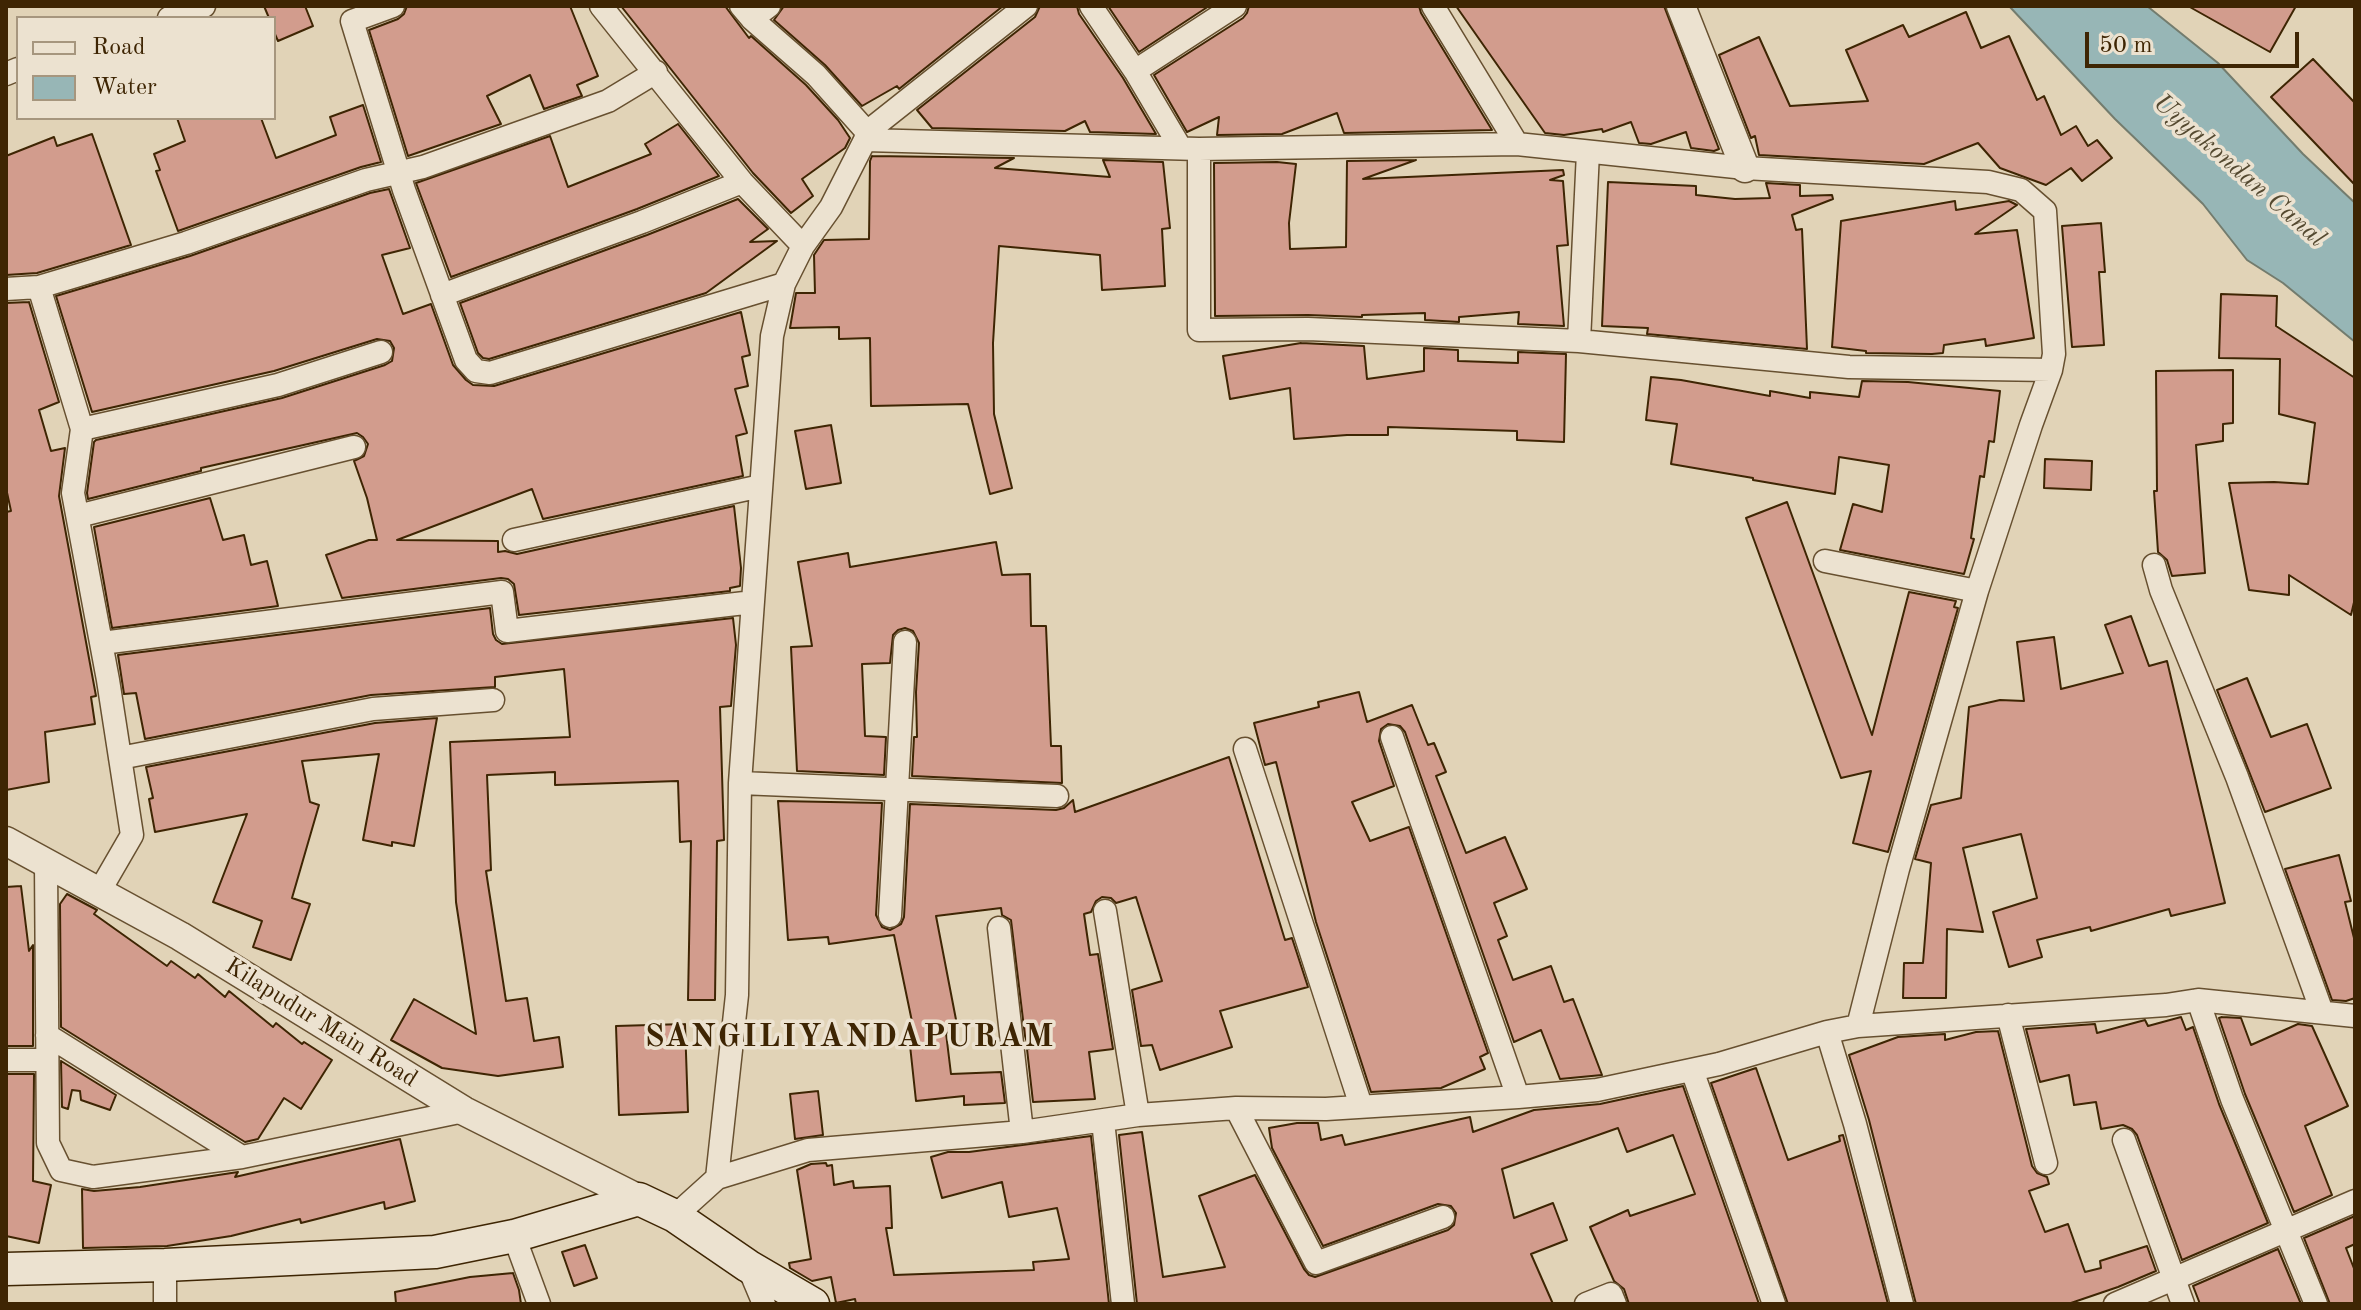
<!DOCTYPE html>
<style>
body{margin:0}
#map{position:relative;width:2361px;height:1310px;overflow:hidden;background:#e1d3b7;font-family:"Old Standard TT",serif}
canvas{display:block}
.frame{position:absolute;inset:0;border:8px solid #3e2503;pointer-events:none}
.legend{position:absolute;left:16px;top:16px;width:260px;height:104px;box-sizing:border-box;background:#ece2d0;border:2px solid #a6967e;margin:0;padding:10px 14px;list-style:none;font-size:24px;color:#3e2503}
.legend li{display:flex;align-items:center;gap:16px;height:40px}
.legend b{width:40px;border:2px solid #a6967e}
.scale{position:absolute;left:2085px;top:32px;width:214px;height:36px;box-sizing:border-box;border:4px solid #3e2503;border-top:0;padding-left:10px;font-size:24px;line-height:28px;white-space:nowrap;color:#3e2503;-webkit-text-stroke:6px #ece2d0;paint-order:stroke}
</style>
<div id="map">
<canvas width="2361" height="1310"></canvas>
<div class="frame"></div>
<ul class="legend">
<li><b style="height:10px;background:#ece2d0"></b>Road</li>
<li><b style="height:22px;background:#97b6b6"></b>Water</li>
</ul>
<div class="scale">50 m</div>
</div>
<script>
const ctx = document.querySelector('canvas').getContext('2d');
ctx.lineJoin = 'round';
function fillPath(path, color) { ctx.fillStyle = color; ctx.fill(path, 'evenodd'); }
const shape = rows => new Path2D(rows.map(r => 'M' + r).join(''));
function strokePath(path, color, width, dash) { ctx.strokeStyle = color; ctx.lineWidth = width; ctx.lineCap = dash ? 'butt' : 'round'; ctx.setLineDash(dash || []); ctx.stroke(path); }
function label(font, color, halo, rows, align = 'center') {
  ctx.font = font + ' "Old Standard TT",serif'; ctx.lineWidth = 7; ctx.setLineDash([]); ctx.textBaseline = 'middle'; ctx.strokeStyle = halo; ctx.fillStyle = color; for (const [text, x, y, turn = 0] of rows) {
    ctx.save(); ctx.translate(x, y); ctx.rotate((+turn || 0) * Math.PI / 180); ctx.textAlign = isNaN(turn) ? turn : align; if (halo) ctx.strokeText(text, 0, 0); ctx.fillText(text, 0, 0); ctx.restore();
  }
}
const water = shape([
 [2009,6,2147,6,2218,63,2303,154,2355,203,2355,342,2283,283,2247,260,2203,204,2115,119,2009,6]
]);
fillPath(water, '#97b6b6');
strokePath(water, '#737c6e', 2);
const building = shape([
 [264,6,305,6,313,26,278,41,274,32,274,18,269,18,264,6],
 [407,6,570,6,598,76,577,85,582,96,544,109,530,75,487,96,501,124,408,156,369,30,398,19,404,14,407,6],
 [621,6,725,6,749,38,751,36,806,85,838,120,850,138,845,148,802,179,813,196,791,213,753,173,621,6],
 [784,6,1003,6,899,89,897,86,862,106,825,65,774,20,784,6],
 [1040,6,1077,6,1079,14,1123,78,1156,134,1090,132,1085,121,1065,131,932,128,917,110,1035,17,1040,6],
 [1108,6,1209,6,1139,52,1108,6],
 [1249,6,1419,6,1421,13,1492,130,1344,133,1337,113,1282,134,1217,135,1219,117,1187,132,1154,75,1243,18,1247,13,1249,6],
 [1456,6,1664,6,1719,149,1714,151,1691,148,1686,132,1651,144,1639,143,1631,122,1603,132,1602,129,1564,135,1545,133,1456,6],
 [2188,6,2296,6,2270,52,2188,6],
 [1966,12,1981,48,2009,36,2037,100,2044,96,2061,135,2076,126,2088,146,2097,140,2112,158,2082,181,2071,168,2046,185,2000,168,1978,143,1924,164,1759,155,1755,136,1751,138,1719,55,1759,37,1790,106,1868,101,1846,50,1903,25,1909,37,1966,12],
 [2313,59,2355,103,2355,185,2271,97,2313,59],
 [363,105,381,162,361,167,178,231,156,171,160,170,154,154,185,141,177,118,261,118,276,158,336,135,330,117,363,105],
 [678,124,719,176,637,209,451,277,416,183,550,136,568,187,651,154,645,144,678,124],
 [92,134,131,245,37,273,6,275,6,156,54,137,57,146,92,134],
 [872,156,1014,158,995,168,1110,177,1103,160,1163,162,1170,228,1162,229,1165,286,1102,290,1100,255,999,246,993,343,994,414,1012,488,990,494,968,404,871,406,870,338,839,339,839,327,790,328,796,293,815,293,814,255,824,240,869,239,870,161,872,156],
 [1416,160,1363,179,1563,170,1564,175,1550,180,1563,181,1568,245,1557,246,1564,326,1518,324,1519,312,1459,317,1459,322,1425,320,1425,313,1362,315,1362,317,1308,315,1215,316,1214,163,1277,162,1296,164,1289,223,1290,249,1346,247,1347,161,1416,160],
 [1608,182,1696,186,1696,195,1735,199,1770,198,1766,183,1800,185,1800,196,1832,195,1833,199,1792,215,1796,230,1802,229,1807,349,1647,334,1648,328,1602,326,1608,182],
 [389,189,410,248,382,255,403,314,431,304,453,365,466,380,473,385,494,386,741,312,750,355,742,357,748,386,735,389,747,433,736,436,743,476,543,519,532,489,397,540,498,541,498,552,505,551,517,554,734,506,741,568,740,586,730,588,730,591,519,615,514,584,508,579,501,578,342,598,326,555,369,540,377,540,367,498,354,461,364,456,368,444,363,437,357,433,201,468,201,471,88,499,87,493,94,442,96,440,282,398,385,365,392,361,394,348,390,341,377,339,274,371,92,412,56,296,190,256,370,193,389,189],
 [738,199,768,229,750,242,777,241,706,293,489,359,483,358,478,353,460,303,647,235,738,199],
 [1955,201,1956,210,2009,201,2017,205,1975,234,2017,230,2034,338,1986,346,1985,339,1944,345,1943,353,1932,354,1866,353,1866,351,1832,347,1841,221,1955,201],
 [2101,223,2105,272,2099,272,2104,345,2072,347,2062,226,2101,223],
 [2221,294,2277,296,2276,326,2355,378,2355,598,2351,615,2289,575,2289,595,2249,590,2229,483,2274,482,2308,484,2315,423,2279,414,2280,359,2219,358,2221,294],
 [29,302,59,402,39,410,51,451,65,448,59,496,96,696,91,697,95,724,45,732,49,782,6,790,6,512,11,511,6,488,6,303,29,302],
 [1301,343,1364,346,1367,379,1424,371,1424,348,1458,350,1458,361,1518,363,1518,352,1566,354,1564,442,1517,440,1517,431,1388,427,1388,435,1347,435,1294,439,1290,388,1230,399,1223,356,1301,343],
 [2233,370,2233,423,2223,424,2223,441,2196,445,2205,573,2172,576,2167,560,2158,552,2154,491,2157,491,2156,371,2233,370],
 [1651,377,1681,380,1770,396,1770,391,1810,398,1810,392,1859,397,1862,381,1908,382,2000,391,1994,442,1989,441,1984,477,1980,476,1971,538,1974,539,1964,574,1840,550,1853,504,1882,512,1889,465,1839,457,1835,494,1753,480,1753,478,1671,464,1677,424,1646,420,1651,377],
 [831,425,841,483,806,489,795,431,831,425],
 [2045,459,2092,461,2091,490,2044,488,2045,459],
 [210,498,223,540,244,535,251,565,267,561,278,606,112,628,94,527,210,498],
 [1787,502,1872,735,1909,592,1956,601,1954,607,1958,608,1888,852,1853,843,1871,771,1841,778,1746,518,1787,502],
 [996,542,1002,575,1030,574,1031,626,1046,626,1051,746,1061,746,1062,783,912,776,914,737,917,737,916,692,919,643,913,631,905,628,898,630,893,635,890,663,862,664,865,736,886,737,884,775,797,771,791,647,812,646,798,562,848,553,850,567,996,542],
 [490,608,493,634,496,640,502,644,733,618,736,645,731,706,720,707,724,840,717,841,715,1000,688,1000,691,841,680,842,678,781,555,785,555,772,487,775,491,870,486,871,506,1001,527,998,534,1041,559,1037,563,1067,498,1076,442,1068,391,1040,414,999,476,1034,456,902,450,742,570,737,564,669,495,677,495,687,371,695,145,739,136,693,124,694,118,655,490,608],
 [2131,616,2149,666,2167,661,2225,903,2171,916,2169,909,2091,931,2090,927,2037,940,2042,957,2009,967,1993,912,2037,898,2021,834,1963,848,1983,932,1947,929,1946,998,1903,998,1904,963,1923,963,1931,863,1915,859,1931,805,1961,798,1969,707,2000,700,2024,701,2017,642,2054,637,2061,689,2123,673,2105,625,2131,616],
 [2247,678,2271,737,2307,724,2331,788,2265,812,2217,690,2247,678],
 [1359,692,1367,722,1412,705,1428,745,1434,743,1446,772,1436,776,1466,853,1505,837,1527,889,1494,903,1507,936,1498,940,1513,980,1551,966,1564,1002,1573,999,1602,1075,1560,1079,1541,1030,1514,1042,1405,732,1400,726,1388,724,1381,729,1379,741,1394,786,1352,802,1370,841,1409,827,1488,1053,1480,1057,1485,1069,1441,1088,1371,1092,1316,922,1276,762,1265,765,1254,723,1319,707,1318,702,1359,692],
 [437,718,414,846,392,842,392,846,363,840,379,754,302,761,310,802,319,805,292,898,310,904,291,960,253,947,262,921,213,902,247,814,155,832,149,799,153,798,146,767,375,723,437,718],
 [1229,757,1285,940,1292,938,1308,987,1220,1011,1232,1047,1160,1070,1152,1045,1141,1046,1132,990,1162,981,1136,897,1116,903,1111,898,1102,897,1096,901,1091,912,1084,914,1090,955,1098,954,1113,1049,1089,1052,1095,1099,1033,1102,1027,1049,1029,1049,1025,1036,1011,920,1002,915,1001,908,936,916,958,1030,946,1033,951,1074,1001,1072,1005,1103,964,1105,964,1096,916,1101,909,1036,915,1036,894,935,829,944,828,937,788,940,778,801,882,803,876,915,882,927,890,930,901,924,904,917,910,804,1056,810,1064,808,1073,800,1075,812,1229,757],
 [2339,855,2351,901,2345,902,2355,942,2355,998,2346,1001,2332,1000,2285,869,2339,855],
 [21,886,29,951,33,945,33,1046,6,1046,6,887,21,886],
 [67,894,97,910,94,914,167,966,171,961,195,978,198,974,225,997,229,991,273,1027,276,1023,302,1044,304,1042,332,1060,301,1109,284,1098,258,1139,245,1142,61,1027,60,904,67,894],
 [2181,1017,2186,1030,2193,1027,2219,1104,2268,1223,2182,1260,2137,1135,2132,1129,2123,1125,2101,1129,2096,1102,2074,1105,2069,1075,2040,1082,2026,1029,2095,1024,2097,1033,2145,1020,2148,1026,2181,1017],
 [2222,1017,2241,1018,2251,1045,2298,1024,2312,1026,2348,1106,2305,1126,2332,1195,2294,1212,2245,1094,2219,1018,2222,1017],
 [685,1024,688,1112,619,1115,616,1026,685,1024],
 [1998,1031,2032,1166,2037,1173,2047,1177,2049,1184,2029,1191,2045,1232,2068,1224,2085,1272,2101,1268,2100,1261,2147,1246,2156,1271,2118,1287,2068,1304,1916,1304,1869,1120,1849,1055,1898,1037,1945,1034,1945,1040,1976,1032,1998,1031],
 [61,1061,116,1095,110,1110,81,1100,80,1091,72,1090,68,1109,62,1107,61,1061],
 [1756,1068,1788,1160,1840,1141,1839,1136,1843,1135,1888,1304,1788,1304,1711,1083,1756,1068],
 [6,1074,34,1074,33,1181,51,1185,39,1243,6,1236,6,1074],
 [1683,1086,1759,1304,1629,1304,1624,1289,1614,1281,1590,1227,1628,1210,1630,1216,1695,1194,1673,1135,1627,1152,1618,1128,1502,1169,1514,1218,1553,1203,1567,1240,1531,1254,1553,1304,1137,1304,1119,1135,1142,1132,1163,1277,1225,1267,1199,1196,1255,1175,1304,1269,1309,1275,1315,1277,1448,1230,1454,1225,1456,1213,1451,1206,1438,1204,1323,1246,1272,1148,1269,1128,1297,1123,1318,1123,1321,1140,1342,1135,1345,1145,1470,1117,1473,1132,1534,1110,1600,1104,1683,1086],
 [818,1091,823,1135,795,1139,790,1094,818,1091],
 [1091,1136,1109,1304,856,1304,855,1299,836,1303,831,1277,812,1281,790,1268,789,1263,811,1259,797,1170,811,1164,826,1163,827,1166,832,1165,834,1185,853,1181,854,1188,890,1186,892,1228,886,1228,894,1275,1034,1270,1033,1262,1069,1259,1057,1208,1009,1217,1002,1182,942,1198,931,1157,948,1152,969,1152,1091,1136],
 [400,1139,415,1201,385,1209,384,1202,301,1223,300,1219,231,1236,167,1246,83,1248,82,1189,94,1191,140,1187,238,1172,235,1177,400,1139],
 [2355,1216,2355,1244,2346,1248,2355,1271,2355,1304,2330,1304,2304,1238,2355,1216],
 [585,1245,597,1278,574,1286,562,1252,585,1245],
 [2278,1249,2301,1304,2200,1304,2193,1286,2278,1249],
 [513,1273,519,1290,521,1304,396,1304,395,1292,470,1277,513,1273]
]);
fillPath(building, '#d29c8d');
strokePath(building, '#3e2503', 2);
const minor = shape([
 [393,6,352,21,404,190,466,360,476,371,490,373,784,284],
 [601,6,742,182,803,246],
 [741,6,752,19,769,6],
 [1091,6,1135,71,1180,147],
 [1433,6,1517,144],
 [169,18,204,6],
 [752,19,816,75,867,132],
 [1135,71,1235,6],
 [6,74,18,69],
 [865,140,867,132,1026,6],
 [1199,149,1199,330,1308,329,1579,341,1849,367,2051,370],
 [39,287,82,429,73,493,108,680,132,835,99,892],
 [6,289,39,287,186,243,366,180,423,167,608,101,656,72],
 [442,295,642,222,742,182],
 [1579,341,1588,152],
 [82,429,278,385,381,352],
 [78,516,354,447],
 [514,540,761,486],
 [1825,561,1977,591],
 [2154,565,2161,590,2237,777,2322,1012],
 [102,643,502,592,507,631,753,602],
 [1392,737,1518,1097],
 [1245,749,1361,1106],
 [120,758,373,709,493,700],
 [740,783,1057,796],
 [46,863,48,1143,61,1170,93,1177,242,1157,464,1111],
 [1105,911,1138,1115],
 [890,916,905,642],
 [999,928,1022,1132],
 [2198,1000,2232,1099,2316,1304],
 [2008,1015,2046,1163],
 [1827,1032,1855,1124,1902,1304],
 [47,1035,242,1157],
 [6,1060,47,1060],
 [1692,1070,1774,1304],
 [1236,1108,1316,1263,1443,1217],
 [1103,1121,1123,1304],
 [2124,1140,2183,1304],
 [717,1178,808,1150,1022,1132,1138,1115,1236,1108,1326,1109,1518,1097,1597,1090,1719,1064,1827,1032,1858,1026,2166,1005,2198,1000,2355,1016],
 [675,1216,717,1178,737,995,740,783,772,336,784,284,803,246,831,207,865,140,1199,149,1517,144,1745,168,1988,182,2021,190,2045,211,2054,354,2051,370,2031,425,1977,591,1898,869,1858,1026],
 [514,1236,539,1304],
 [165,1265,165,1304],
 [748,1266,764,1304],
 [1586,1304,1611,1294,1615,1304],
 [2115,1304,2355,1201]
]);
const tertiary = shape([
 [1681,6,1745,168],
 [6,841,180,936,464,1111,639,1199]
]);
const secondary = shape([
 [6,1269,165,1265,435,1252,514,1236,639,1199,675,1216,748,1266,813,1304]
]);
strokePath(minor, '#675030', 25);
strokePath(tertiary, '#675030', 31);
strokePath(secondary, '#3e2503', 35);
strokePath(minor, '#ece2d0', 22);
strokePath(tertiary, '#ece2d0', 28);
strokePath(secondary, '#ece2d0', 32);
label('24px', '#3e2503', '#ece2d0', [
 ["Kilapudur Main Road",321,1023,32]
]);
label('italic 26px', '#544930', '#ece2d0', [
 ["Uyyakondan Canal",2239,171,41]
]);
ctx.letterSpacing = '2px';
label('bold 32px', '#3e2503', '#ece2d0', [
 ["SANGILIYANDAPURAM",850,1038]
]);
ctx.letterSpacing = '0px';
</script>
